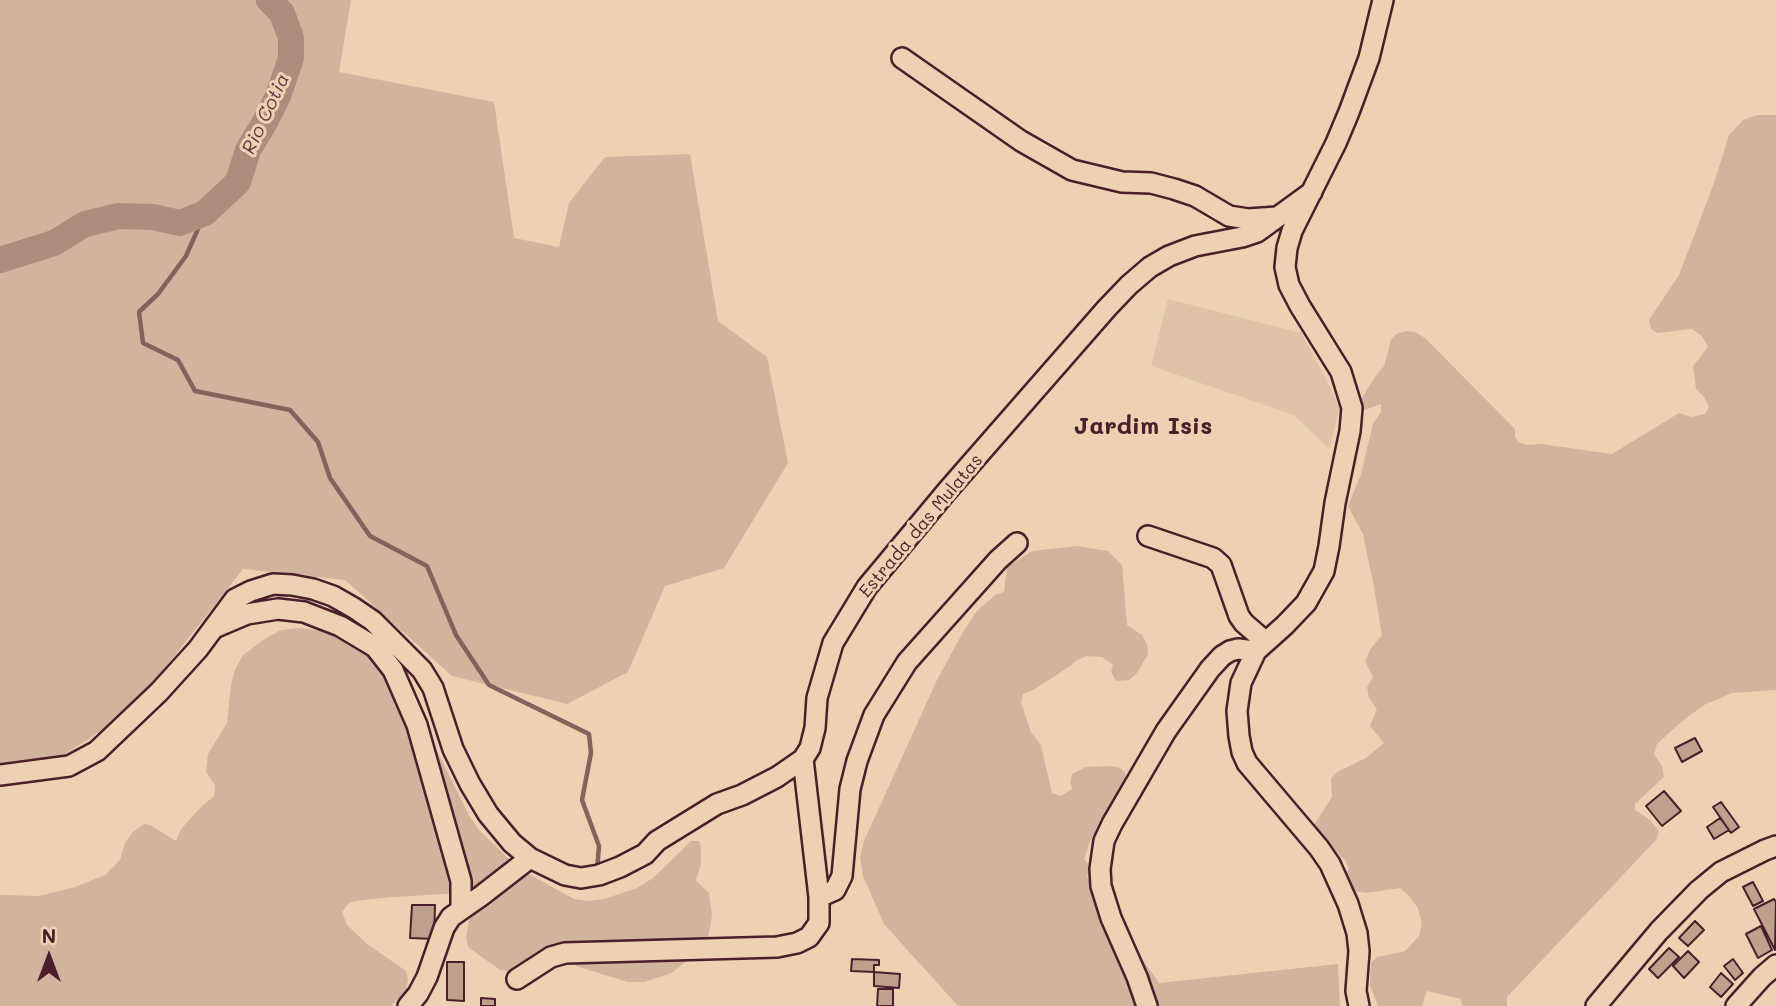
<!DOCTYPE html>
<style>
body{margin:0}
#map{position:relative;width:1776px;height:1006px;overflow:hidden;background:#ecd2b3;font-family:Mali,sans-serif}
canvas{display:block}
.north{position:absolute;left:14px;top:922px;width:70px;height:70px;-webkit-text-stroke:5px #ecd2b3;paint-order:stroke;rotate:0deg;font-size:19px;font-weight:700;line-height:28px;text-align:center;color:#4a1f2b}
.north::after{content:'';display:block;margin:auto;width:24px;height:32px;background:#4a1f2b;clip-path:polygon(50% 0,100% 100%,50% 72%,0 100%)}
</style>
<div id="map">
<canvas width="1776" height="1006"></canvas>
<div class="north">N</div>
</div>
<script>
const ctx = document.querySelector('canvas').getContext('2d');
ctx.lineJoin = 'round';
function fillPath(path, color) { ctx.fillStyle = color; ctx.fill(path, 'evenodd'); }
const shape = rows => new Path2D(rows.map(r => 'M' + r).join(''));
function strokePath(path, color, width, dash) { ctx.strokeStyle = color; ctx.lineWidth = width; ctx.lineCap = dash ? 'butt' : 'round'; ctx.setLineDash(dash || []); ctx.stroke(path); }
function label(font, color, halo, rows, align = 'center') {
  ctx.font = font + ' Mali,sans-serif'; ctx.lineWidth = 6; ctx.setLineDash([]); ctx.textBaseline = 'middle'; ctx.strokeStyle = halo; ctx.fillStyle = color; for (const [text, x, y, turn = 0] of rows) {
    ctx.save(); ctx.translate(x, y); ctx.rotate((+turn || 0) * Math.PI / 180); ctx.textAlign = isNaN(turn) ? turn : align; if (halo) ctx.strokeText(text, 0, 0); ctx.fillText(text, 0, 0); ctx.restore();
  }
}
fillPath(shape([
 [1168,299,1301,333,1325,377,1340,409,1329,449,1294,415,1151,366]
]), '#dec3a8');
fillPath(shape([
 [0,0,351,0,339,72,494,102,514,238,559,247,569,203,605,157,690,154,718,321,767,357,788,463,724,568,665,586,628,672,567,704,452,676,345,580,243,569,131,711,56,760,0,763],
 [1757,115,1776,115,1776,690,1732,693,1704,705,1681,722,1657,744,1654,754,1662,766,1664,777,1635,804,1635,810,1649,819,1659,831,1657,839,1507,997,1507,1006,1462,1006,1461,999,1427,991,1422,1006,1378,1006,1370,985,1371,963,1377,957,1405,951,1419,936,1422,923,1418,908,1409,896,1400,888,1366,893,1355,891,1347,886,1345,876,1349,868,1345,860,1312,828,1332,797,1331,779,1337,772,1366,758,1384,743,1370,726,1377,709,1369,698,1367,687,1373,677,1365,661,1371,648,1382,635,1374,587,1363,534,1348,506,1361,474,1373,424,1381,412,1381,404,1362,411,1360,401,1375,377,1384,366,1391,340,1396,334,1406,331,1415,332,1425,338,1515,429,1515,436,1518,442,1526,445,1541,444,1612,454,1679,413,1692,417,1705,414,1709,407,1704,397,1696,389,1693,366,1708,347,1702,336,1692,329,1657,333,1651,329,1649,320,1679,275,1714,183,1729,135,1743,120],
 [1077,546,1108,551,1122,565,1127,625,1142,635,1147,644,1148,654,1137,673,1129,680,1116,681,1111,672,1113,665,1102,657,1087,656,1077,660,1070,666,1035,689,1023,694,1021,702,1031,732,1041,745,1052,793,1061,796,1072,789,1070,782,1072,774,1086,767,1110,766,1120,768,1125,773,1129,785,1108,817,1097,828,1091,839,1084,859,1088,864,1089,869,1087,877,1098,898,1105,905,1159,983,1338,964,1340,1006,958,1006,884,924,863,876,860,858,864,841,937,680,963,632,977,611,995,595,1004,592,1007,567,1032,551],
 [300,628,323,631,347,638,378,662,424,720,438,753,470,817,479,830,510,860,529,874,574,899,589,901,604,899,637,888,653,878,691,841,699,841,701,848,701,863,696,881,709,893,712,915,708,938,696,953,672,973,644,982,628,982,579,967,553,955,533,956,510,971,500,970,468,947,466,938,470,915,461,893,394,897,362,900,349,903,342,912,347,925,366,943,406,971,408,979,406,990,391,1006,0,1006,0,895,38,896,75,887,105,875,120,860,125,843,132,833,144,824,150,825,176,841,181,829,202,806,214,796,215,785,206,772,208,754,227,723,231,685,235,670,243,655,266,638,281,630]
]), '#d1b49d');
strokePath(shape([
 [205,213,186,256,158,294,139,312,143,343,178,360,195,391,290,410,318,442,330,478,370,536,427,566,456,635,489,685,589,734,591,753,582,800,599,846,597,871]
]), '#86615d', 4.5);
strokePath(shape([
 [0,260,54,243,85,224,119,216,153,217,180,223,205,213,238,182,248,150,265,122,278,96,291,58,291,38,282,13,269,0]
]), '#ae8d7f', 26);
const building = shape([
 [1695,738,1702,751,1682,762,1675,748,1695,738],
 [1664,791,1681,811,1662,826,1646,806,1664,791],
 [1721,802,1739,827,1731,833,1713,807,1721,802],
 [1720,818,1729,830,1714,839,1707,827,1720,818],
 [1753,882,1763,901,1753,906,1743,887,1753,882],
 [1774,899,1776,902,1775,950,1754,909,1774,899],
 [412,905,435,905,434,939,410,938,412,905],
 [1695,921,1704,930,1688,946,1679,938,1695,921],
 [1761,926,1772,950,1758,958,1746,934,1761,926],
 [1669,948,1679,957,1658,978,1649,969,1669,948],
 [1688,951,1699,962,1684,978,1673,966,1688,951],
 [852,959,879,960,879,965,874,965,874,972,851,971,852,959],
 [1733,959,1743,973,1735,980,1724,966,1733,959],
 [447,962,464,962,464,1001,447,1000,447,962],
 [874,972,900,974,899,988,874,986,874,972],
 [1721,973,1733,984,1721,997,1710,987,1721,973],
 [878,989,893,989,893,1006,877,1006,878,989],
 [481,998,495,999,495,1006,481,1006,481,998]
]);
fillPath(building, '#bfa08d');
strokePath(building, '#4a1f2b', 2);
const minor = shape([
 [902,58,1021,141,1072,170,1122,182,1151,183,1174,189,1195,196,1229,216,1248,219,1277,217],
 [1148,536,1213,558,1221,565,1239,616,1244,623,1266,642],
 [214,628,247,614,278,609,304,612,340,626,375,647,393,670,417,725,461,881,461,909],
 [0,775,69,766,97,751,159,692,198,649,235,599,251,591,273,584,292,585,313,589,333,596,354,608,373,621,422,670,433,688,453,749,470,784,488,814,512,843,530,858,565,875,581,878,599,875,620,867,645,854,657,841,691,820,717,804,742,795,777,777,803,759,810,748,815,728,817,698,833,643,867,587,947,491,1107,308,1129,285,1150,267,1169,256,1195,246,1242,237,1257,232,1312,192],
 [819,897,835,890,842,876,850,789,857,761,874,715,907,662,998,560,1017,543],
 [517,979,551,957,565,953,777,947,797,943,809,937,819,923,819,897,803,759],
 [408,1006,418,994,427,977,444,928,451,917,481,896,530,858],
 [1147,1006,1137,977,1111,918,1101,886,1100,869,1104,841,1112,824,1166,731,1210,669,1222,656,1230,651,1238,649,1256,651],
 [1359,1006,1356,991,1359,951,1357,933,1348,904,1330,864,1319,848,1247,763,1242,752,1239,736,1237,711,1241,683,1256,651,1285,625,1306,603,1324,571,1329,546,1335,503,1350,431,1352,408,1341,372,1300,306,1289,285,1285,267,1287,248,1292,231,1336,143,1349,112,1369,58,1383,0],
 [1596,1006,1659,931,1699,890,1721,872,1765,850,1776,846],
 [1736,1006,1762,977,1776,965]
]);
strokePath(minor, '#4a1f2b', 24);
strokePath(minor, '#ecd2b3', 19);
label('18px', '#4a1f2b', '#ecd2b3', [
 ["Estrada das Mulatas",921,526,-50]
]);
label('italic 19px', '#633a40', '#ecd2b3', [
 ["Rio Cotia",266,114,-65]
]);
label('bold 24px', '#4a1f2b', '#ecd2b3', [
 ["Jardim Isis",1143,427]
]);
</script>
